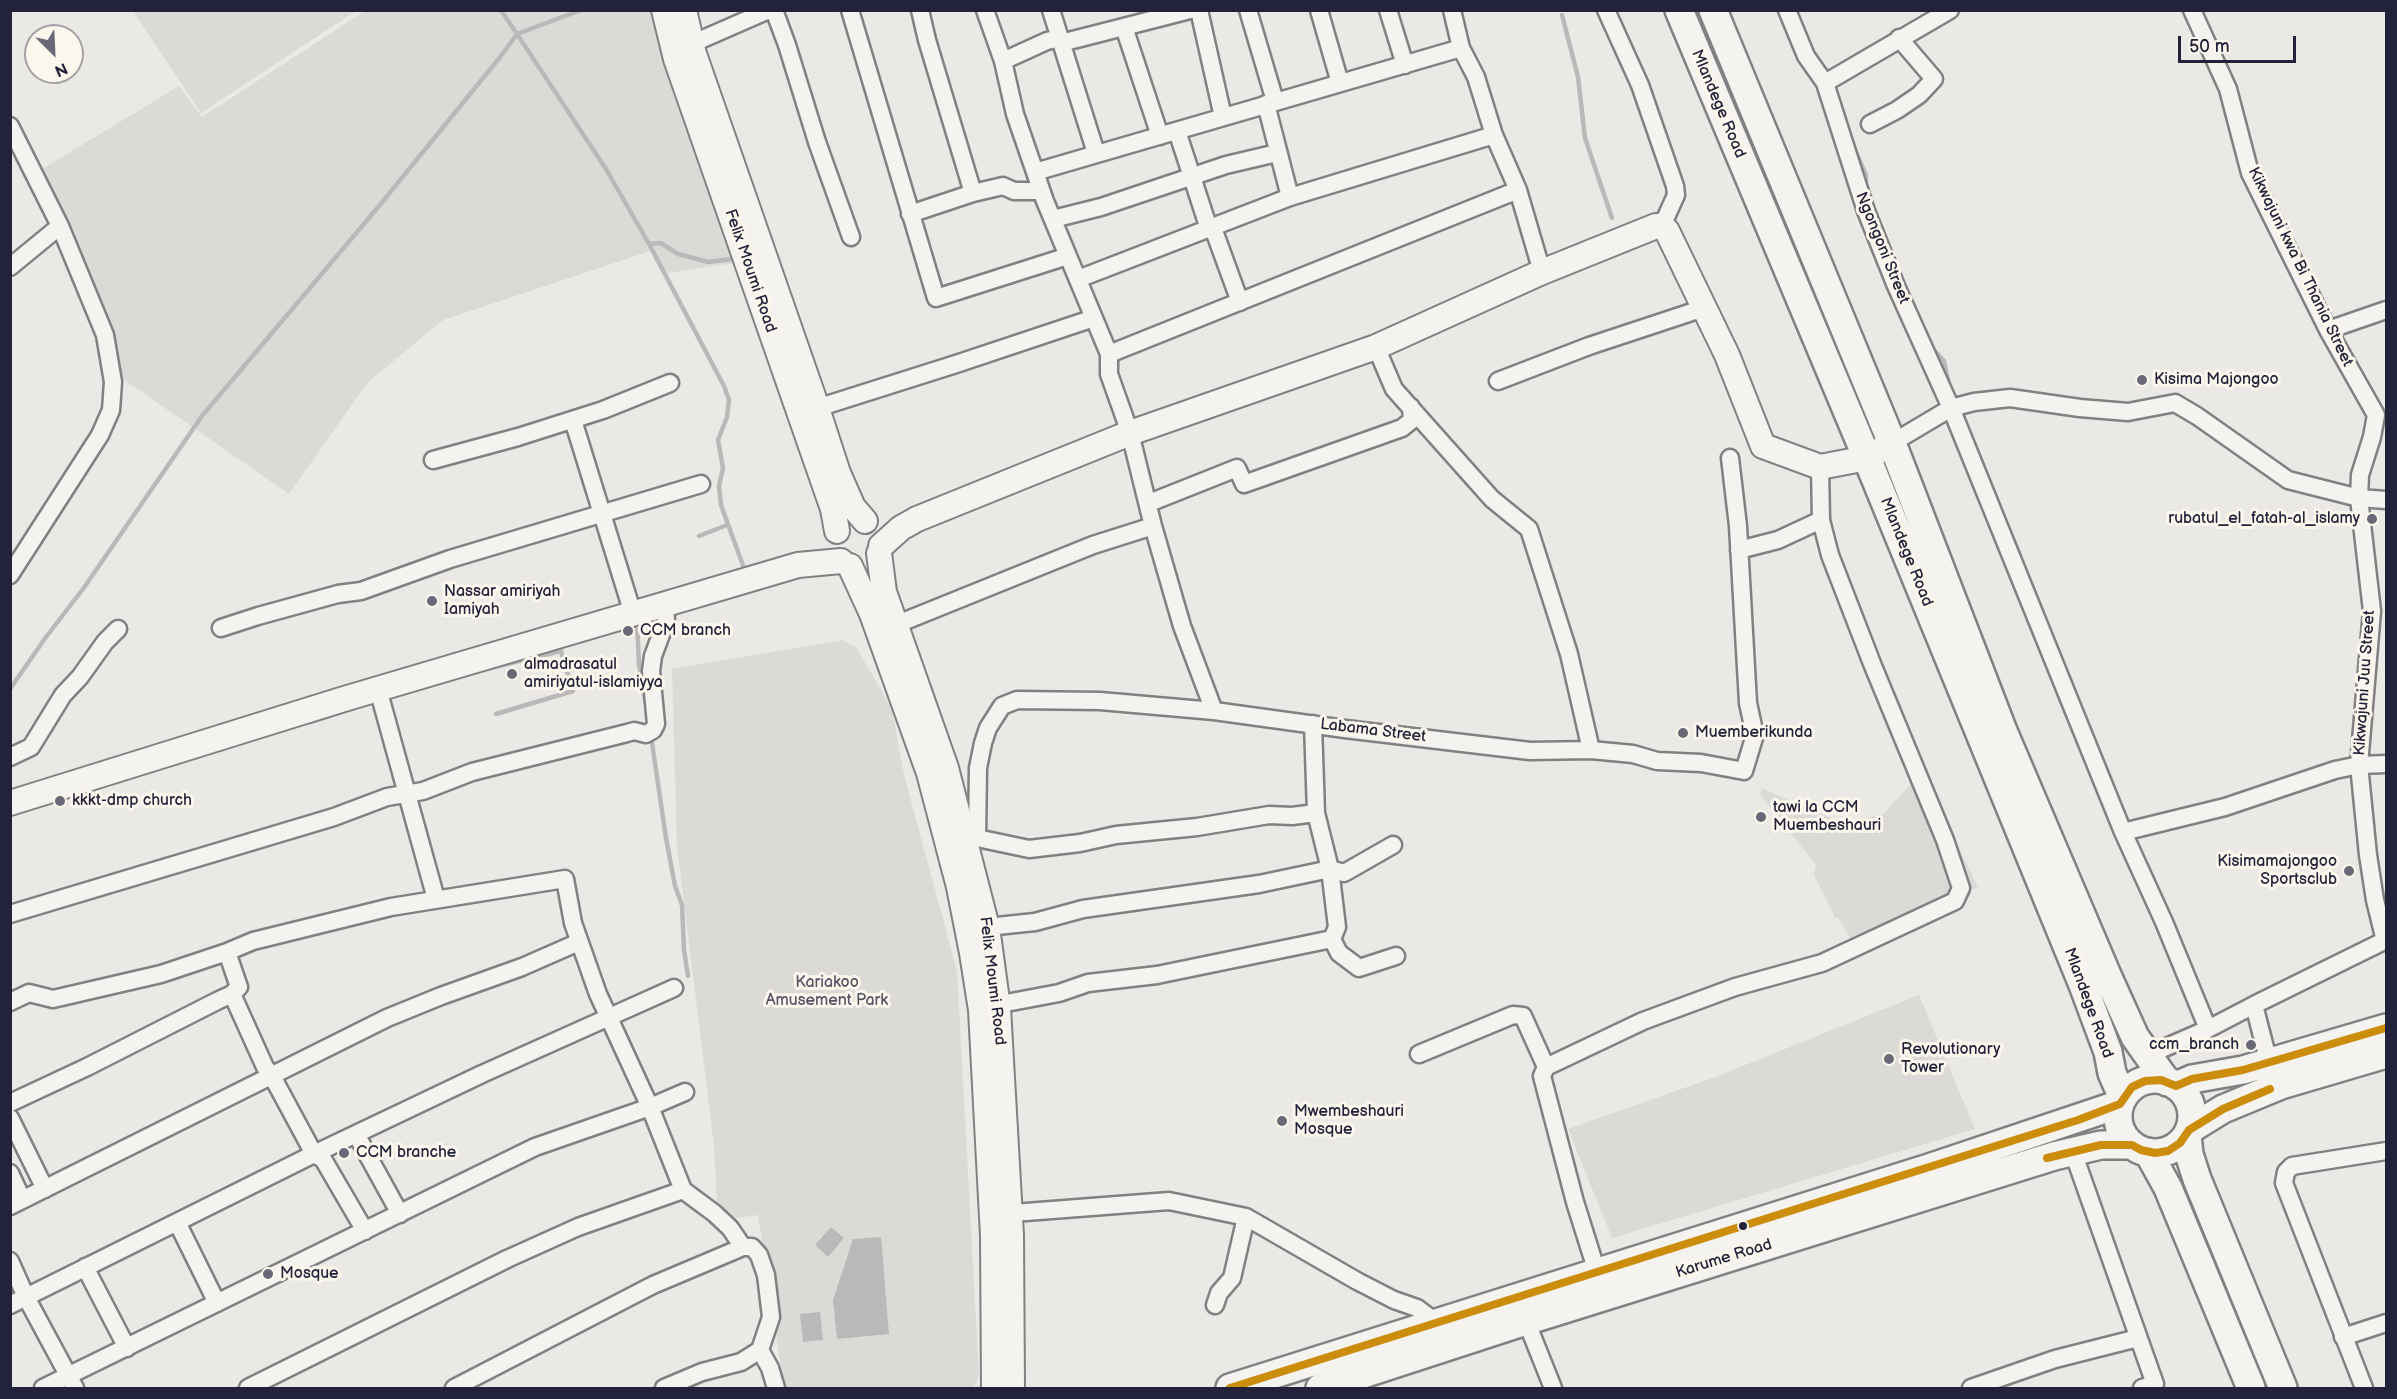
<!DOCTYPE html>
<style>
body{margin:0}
#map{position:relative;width:2397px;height:1399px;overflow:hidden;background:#ebe9e5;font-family:"Balsamiq Sans",sans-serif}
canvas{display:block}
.frame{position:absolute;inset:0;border:12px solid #22223b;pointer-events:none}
.north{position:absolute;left:24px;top:24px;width:60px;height:60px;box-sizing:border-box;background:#fbf7ec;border:2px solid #a4a2a5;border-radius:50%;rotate:156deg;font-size:16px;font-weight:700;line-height:24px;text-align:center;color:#22223b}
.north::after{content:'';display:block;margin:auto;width:21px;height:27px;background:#686876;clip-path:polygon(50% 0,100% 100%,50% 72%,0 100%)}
.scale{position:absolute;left:2178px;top:36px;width:118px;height:27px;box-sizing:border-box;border:3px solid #22223b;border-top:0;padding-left:8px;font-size:18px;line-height:21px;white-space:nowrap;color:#22223b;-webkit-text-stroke:4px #fbf7ec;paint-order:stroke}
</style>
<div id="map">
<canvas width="2397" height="1399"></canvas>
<div class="frame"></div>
<div class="north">N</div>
<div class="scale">50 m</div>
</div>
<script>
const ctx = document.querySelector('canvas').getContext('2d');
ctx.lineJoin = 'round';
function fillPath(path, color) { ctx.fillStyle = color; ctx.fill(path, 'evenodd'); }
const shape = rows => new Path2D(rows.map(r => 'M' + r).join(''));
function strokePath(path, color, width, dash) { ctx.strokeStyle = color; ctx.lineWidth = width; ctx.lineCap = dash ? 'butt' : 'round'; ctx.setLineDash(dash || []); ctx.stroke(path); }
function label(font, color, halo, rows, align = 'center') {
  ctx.font = font + ' "Balsamiq Sans",sans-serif'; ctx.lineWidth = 6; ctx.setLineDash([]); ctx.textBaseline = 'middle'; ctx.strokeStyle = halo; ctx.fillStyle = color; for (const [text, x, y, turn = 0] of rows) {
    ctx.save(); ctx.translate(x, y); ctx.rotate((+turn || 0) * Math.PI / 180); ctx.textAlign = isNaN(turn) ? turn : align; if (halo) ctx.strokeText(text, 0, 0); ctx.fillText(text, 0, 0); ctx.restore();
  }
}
fillPath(shape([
 [133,11,356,11,201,113],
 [365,11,651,11,741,262,668,273,650,251,443,320,367,383,289,494,116,374,85,262,39,171,179,86,202,117],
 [843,640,856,647,892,709,904,775,957,971,979,1375,974,1388,784,1388,758,1215,724,1220,717,1203,714,1146,677,846,672,669],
 [1922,772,1978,887,1850,938,1838,917,1835,918,1814,875,1816,865,1761,796,1761,788,1845,824,1884,813],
 [1919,995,1975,1129,1612,1238,1568,1129,1718,1076]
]), '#dcdad6');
fillPath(shape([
 [831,1227,844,1238,828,1257,815,1245],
 [881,1237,889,1334,837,1339,833,1300,853,1239],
 [820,1312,823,1340,803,1342,800,1314]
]), '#bbb8ba');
strokePath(shape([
 [581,10,517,34,606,169,649,244,724,386,729,400,727,417,718,440,723,468,719,486,721,505,745,571],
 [1562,15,1578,77,1585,138,1612,218],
 [1854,148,1866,175,1866,188],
 [649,244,661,243,678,254,708,262,731,259],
 [1930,346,1944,361,1950,389],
 [699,536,727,525],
 [637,622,639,665,646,704],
 [486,669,561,651,573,691,496,714],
 [10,689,46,637,83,589,202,416,379,206,501,56,517,34,501,10],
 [311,722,357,707],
 [651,736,666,838,675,886,682,905,684,950,688,976]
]), '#bbb8ba', 4.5);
const street = shape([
 [774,10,787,45,817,142,851,237],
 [850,10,936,298,1068,256],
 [920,10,927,40,973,193],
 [985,10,1003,61],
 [1051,10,1096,153],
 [1199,10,1223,117],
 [1248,10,1275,101],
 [1319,10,1340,83],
 [1388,10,1405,65],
 [1452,10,1461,48,1476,77,1494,135,1518,190,1542,272],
 [1606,10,1640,85,1675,186,1676,195,1662,226],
 [1787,10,1806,56,1825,83,1866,211,1896,286,1951,408,2123,832,2164,922,2208,1029],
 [2192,10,2228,89,2250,173,2328,330,2376,415,2372,437,2360,475,2359,498,2386,500],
 [1124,27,1160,136],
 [1061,43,1190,10],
 [682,48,769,10],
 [1825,83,1950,10],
 [1266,104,1290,197],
 [1870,124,1897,110,1919,95,1934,79,1899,38],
 [10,126,60,226,105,335,113,382,111,410,100,435,10,575],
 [1177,131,1209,229],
 [1035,172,1015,114,1003,61,1047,41,1060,38],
 [910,214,973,193,1003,186,1014,191,1041,191],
 [1053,219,1101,207,1226,165,1277,153],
 [1213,228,1240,302],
 [10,267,60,226],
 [1078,279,1290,197,1494,135],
 [2328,330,2386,310],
 [1376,347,1394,389,1492,499,1529,529,1569,654,1591,750],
 [1109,354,1518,190],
 [1498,381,1589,346,1704,308],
 [817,408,956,364,1094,318],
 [573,420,633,614],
 [1892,443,1951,408,1974,402,2010,398,2080,408,2128,412,2175,403,2197,416,2288,480,2359,498,2372,611,2359,765,2368,855,2375,900,2385,941],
 [433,460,518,437,603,410,670,383],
 [1149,503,1237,468,1244,484,1402,428,1412,420,1411,407],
 [1739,550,1778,540,1821,520,1820,467],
 [895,625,1093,545,1153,526],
 [221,628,258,616,338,594,361,591,450,559,701,484],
 [378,689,436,899],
 [1214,711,1182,626,1153,526,1130,433,1109,374,1109,354,1045,201,1035,172,1461,48],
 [1313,724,1316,813,1330,869,1337,927,1332,939],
 [10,757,31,747,63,695,80,677,105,642,118,629],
 [2123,832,2225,807,2335,770,2359,765,2386,764],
 [977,838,978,768,983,743,988,728,1002,706,1017,700,1100,701,1214,711,1345,729,1530,751,1591,750,1633,754,1657,761,1701,763,1744,771,1754,738,1753,726,1748,703,1738,526,1730,458],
 [967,841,977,838,1029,849,1080,843,1116,835,1197,827,1269,815,1292,816,1316,813],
 [10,914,334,817,387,797,423,791,472,772,627,733,634,731,646,734,653,730,656,724,651,671,653,656,666,621,665,604],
 [987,927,1035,922,1083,909,1259,884,1330,869,1344,873,1393,845],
 [1332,939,1339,953,1359,968,1396,956],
 [227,952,253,941,391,907,565,879,573,923,598,994,650,1107,683,1190,714,1213,730,1228,743,1247],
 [232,994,265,1067,272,1076,314,1154,323,1159,365,1231],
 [997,999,1006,1003,1059,993,1088,983,1157,975,1332,939],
 [10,1002,29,993,53,999,161,974,227,952,239,987,232,994,217,1001,87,1067,10,1103],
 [1419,1054,1513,1015,1523,1016,1546,1067],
 [2148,1055,2208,1029,2254,1005],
 [2269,1063,2254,1005,2386,940],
 [10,1118,45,1189],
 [356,1134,400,1214],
 [2073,1152,2155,1384,2142,1388],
 [10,1173,22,1199],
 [10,1206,387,1018,441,996,522,967,579,942],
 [1000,1214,1169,1201,1246,1217,1357,1281,1394,1300,1417,1308,1437,1323],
 [177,1222,217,1303],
 [10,1261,26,1297,75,1388],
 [85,1267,127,1348],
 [1597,1272,1575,1202,1542,1076,1546,1067,1643,1021,1735,987,1822,963,1955,901,1961,888,1945,840,1873,666,1830,555,1821,520],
 [10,1305,314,1154,482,1074,674,988],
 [1215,1305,1219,1293,1232,1278,1246,1217],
 [1523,1313,1553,1388],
 [2343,1337,2386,1323],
 [43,1388,535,1147,650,1107,685,1092],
 [248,1388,507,1259,578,1227,683,1190],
 [454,1388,653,1285,743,1247,752,1247,759,1255,766,1275,771,1317,760,1350],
 [664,1388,702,1372,741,1362,760,1350,770,1368,776,1388],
 [1971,1388,2055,1359,2138,1338],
 [2364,1388,2284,1183,2286,1172,2292,1166,2386,1151]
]);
const secondary = shape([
 [664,10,676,59,833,509,837,531],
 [684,10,694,54,813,396,838,473,853,507,865,521],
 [881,546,901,528,917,519,1130,433,1376,347,1542,272,1656,226,1662,226,1667,231,1727,355,1763,446,1820,467,1867,458,1892,443],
 [879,553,884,592,946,768,987,927,998,1008,1011,1235,1012,1388],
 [850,566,872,614,929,773,959,887,972,953,981,1010,993,1236,994,1388],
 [10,803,344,699,798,565,841,561]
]);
const primary = shape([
 [1679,10,1867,458,2083,985,2108,1052,2112,1073,2123,1098],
 [1713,10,1892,443,2003,731,2107,975,2135,1037,2167,1082],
 '2118 1116a37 37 0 1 1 74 0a37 37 0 1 1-74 0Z',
 [2176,1086,2192,1079,2243,1070,2386,1028],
 [2189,1130,2223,1109,2281,1085,2386,1054],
 [2187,1135,2189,1154,2197,1179,2283,1388],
 [2148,1152,2168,1188,2251,1388],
 [1230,1388,1929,1168,2120,1104],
 [1320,1388,1526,1321,2054,1156,2101,1145,2132,1145]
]);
strokePath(street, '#818083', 21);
strokePath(secondary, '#818083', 28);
strokePath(primary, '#818083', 32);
strokePath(street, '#f4f3ef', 16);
strokePath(secondary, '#f4f3ef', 24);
strokePath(primary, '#f4f3ef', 27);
strokePath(shape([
 [2047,1158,2101,1145,2132,1145,2141,1150,2155,1153,2168,1151,2180,1143,2189,1130,2223,1109,2270,1089],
 [1230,1388,2078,1120,2120,1104,2132,1087,2145,1081,2161,1080,2176,1086,2192,1079,2243,1070,2386,1028]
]), '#cc8c0c', 8);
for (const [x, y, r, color] of [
 [2142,380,6,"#686876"],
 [2372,519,6,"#686876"],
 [432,601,6,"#686876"],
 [628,631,6,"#686876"],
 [512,674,6,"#686876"],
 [1683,733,6,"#686876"],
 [60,801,6,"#686876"],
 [1761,817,6,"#686876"],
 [2349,871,6,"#686876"],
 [2251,1045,6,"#686876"],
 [1889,1059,6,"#686876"],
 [1282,1121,6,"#686876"],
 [344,1153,6,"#686876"],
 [1743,1226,5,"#22223b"],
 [268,1274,6,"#686876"]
]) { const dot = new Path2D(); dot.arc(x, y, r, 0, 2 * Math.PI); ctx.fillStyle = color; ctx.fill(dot); strokePath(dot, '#fbf7ec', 2); }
label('16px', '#22223b', '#fbf7ec', [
 ["Mlandege Road",1718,104,67],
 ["Ngongoni Street",1882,248,68],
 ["Kikwajuni kwa Bi Thania Street",2300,267,64],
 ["Felix Moumi Road",750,271,71],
 ["Mlandege Road",1906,552,68],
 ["Kikwajuni Juu Street",2365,683,-86],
 ["Labama Street",1373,731,7],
 ["Felix Moumi Road",992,981,83],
 ["Mlandege Road",2088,1003,70],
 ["Karume Road",1724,1259,-17]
]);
label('16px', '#22223b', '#fbf7ec', [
 ["Kisima Majongoo",2154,380],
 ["rubatul_el_fatah-al_islamy",2360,519,"right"],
 ["Nassar amiriyah",444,592],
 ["Iamiyah",444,610],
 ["CCM branch",640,631],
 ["almadrasatul",524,665],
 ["amiriyatul-islamiyya",524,683],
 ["Muemberikunda",1695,733],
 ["kkkt-dmp church",72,801],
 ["tawi la CCM",1773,808],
 ["Muembeshauri",1773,826],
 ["Kisimamajongoo",2337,862,"right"],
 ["Sportsclub",2337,880,"right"],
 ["ccm_branch",2239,1045,"right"],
 ["Revolutionary",1901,1050],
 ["Tower",1901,1068],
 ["Mwembeshauri",1294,1112],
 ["Mosque",1294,1130],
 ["CCM branche",356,1153],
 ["Mosque",280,1274]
], 'left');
label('16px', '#565566', '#fbf7ec', [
 ["Kariakoo",827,983],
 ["Amusement Park",827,1001]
]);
</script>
